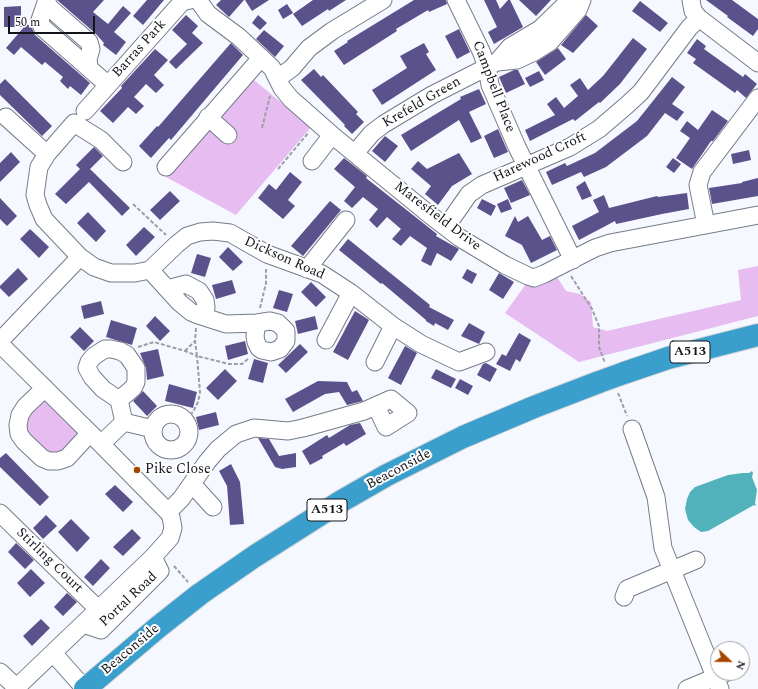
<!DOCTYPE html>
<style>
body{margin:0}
#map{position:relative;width:758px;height:689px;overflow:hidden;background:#f5f8ff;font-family:Spectral,serif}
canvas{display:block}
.north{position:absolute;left:710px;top:641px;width:40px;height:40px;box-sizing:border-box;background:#fff;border:1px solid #a0a1a3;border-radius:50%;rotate:112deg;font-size:11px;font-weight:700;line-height:16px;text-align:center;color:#111419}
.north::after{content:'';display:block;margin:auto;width:14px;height:18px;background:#a64500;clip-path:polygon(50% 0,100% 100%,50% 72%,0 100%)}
.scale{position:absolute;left:8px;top:16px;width:87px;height:18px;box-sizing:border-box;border:2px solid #111419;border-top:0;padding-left:5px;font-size:12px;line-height:14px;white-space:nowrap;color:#111419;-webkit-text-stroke:3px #fff;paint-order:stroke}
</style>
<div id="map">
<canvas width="758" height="689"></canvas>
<div class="north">N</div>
<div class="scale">50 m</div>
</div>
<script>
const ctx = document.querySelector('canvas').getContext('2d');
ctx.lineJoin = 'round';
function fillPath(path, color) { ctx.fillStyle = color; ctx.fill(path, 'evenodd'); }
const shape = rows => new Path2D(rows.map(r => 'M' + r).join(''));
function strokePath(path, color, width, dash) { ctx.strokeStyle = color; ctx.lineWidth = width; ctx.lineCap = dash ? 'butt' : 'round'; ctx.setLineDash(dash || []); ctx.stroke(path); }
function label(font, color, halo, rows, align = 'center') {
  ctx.font = font + ' Spectral,serif'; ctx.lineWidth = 4; ctx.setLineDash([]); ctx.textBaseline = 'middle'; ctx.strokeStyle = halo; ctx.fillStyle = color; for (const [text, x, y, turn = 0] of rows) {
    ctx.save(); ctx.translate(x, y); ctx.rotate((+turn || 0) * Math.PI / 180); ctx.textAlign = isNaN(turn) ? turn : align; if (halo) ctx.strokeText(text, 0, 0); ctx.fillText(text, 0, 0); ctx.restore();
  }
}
fillPath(shape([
 [254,80,311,127,236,215,166,177,171,167,181,155,185,158],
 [758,266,758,316,579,362,505,313,526,284,536,286,557,277,566,291,580,294,591,302,593,327,607,331,741,300,738,270],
 [41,399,51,401,81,435,62,454,47,456,26,433,23,426,27,410]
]), '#e6bcf1');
fillPath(shape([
 [752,471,753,473,752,477,757,490,755,503,756,506,754,505,708,531,701,532,694,527,688,520,685,509,687,499,690,492,695,487,728,475,743,473,749,473]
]), '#52b2bb');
fillPath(shape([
 [57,0,104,0,93,12,108,24,123,6,131,13,114,32,126,42,116,55,103,45,104,43,96,34],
 [147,0,164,0,143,25,133,16],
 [221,0,244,0,229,17,216,5],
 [245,0,269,0,252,11],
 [313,0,346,0,329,11,328,9,302,26,293,14],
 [414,0,446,0,447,4,429,12,428,10,396,29,397,31,344,65,334,51,348,42,347,41],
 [484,0,496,0,500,9,508,0,510,0,523,27,494,44,488,32,497,27],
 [519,0,551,0,536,16],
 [706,0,732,0,758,19,758,29,753,36,727,17,728,16],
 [640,1,668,23,660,32,632,11],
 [287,4,293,13,283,19,278,10],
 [21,6,21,19,32,28,35,35,90,83,81,95,70,86,68,89,60,81,63,77,45,62,42,65,21,47,14,55,6,48,24,27,4,27,4,7],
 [186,15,198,26,192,33,203,43,176,69,169,62,187,44,172,30],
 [258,15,267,23,260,30,252,23],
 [586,15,598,26,573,53,561,45],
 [459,29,470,52,457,59,445,36],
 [264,30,284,46,275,57,256,39],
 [633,38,647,49,620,84,600,103,599,102,575,121,573,119,530,141,525,130,555,115,547,104,556,97,564,108,578,96,570,85,580,78,588,90,603,76],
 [697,39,706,46,704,49,743,77,745,74,757,84,746,98,737,90,735,93,693,63,696,59,687,53],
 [231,43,243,55,171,140,169,138,151,158,139,146,157,126,158,127],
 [424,43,429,52,426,54,436,70,382,105,372,90,407,68,400,56],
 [558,48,566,59,545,75,536,62],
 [155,49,168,60,154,75,164,85,156,93,146,84,134,97,144,106,136,114,128,107,113,123,100,111,122,88,121,86],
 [314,69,321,77,323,75,358,112,356,114,364,122,352,134,344,126,345,125,301,80],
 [514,70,518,70,525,84,506,93,499,77],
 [539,71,544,80,530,87,525,78],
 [672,77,685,87,672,104,684,112,677,121,665,113,647,136,606,167,584,177,581,172,552,185,546,172,565,163,567,166,595,153,637,121],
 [5,79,52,126,42,136,0,95,0,84],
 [479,89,486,104,469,112,482,138,471,143,459,120,411,151,401,135,461,99,460,97],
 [712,110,728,121,713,141,711,141,692,169,676,158,690,138,680,131,687,121,698,130],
 [498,129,508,152,494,158,484,136],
 [385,136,398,146,385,162,372,151],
 [94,147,103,156,90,169,130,208,122,216,89,182,66,204,55,194,80,169,76,165],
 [749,150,751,160,733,164,731,154],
 [11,152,20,162,0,182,0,163],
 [459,153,472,174,452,186,438,205,425,194,431,186,411,169,418,161,427,169],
 [344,158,367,176,366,178,437,234,436,236,459,249,451,261,437,253,431,266,421,261,427,248,410,236,401,246,392,239,401,229,387,217,377,228,369,220,378,209,363,197,352,208,344,201,355,187,334,169],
 [673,158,681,164,674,173,666,167],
 [290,172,302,182,288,200,295,206,283,219,258,198,269,184,276,190],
 [758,178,758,196,712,204,709,188,742,183,742,182],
 [522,180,530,195,511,203,504,188],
 [585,181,592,196,582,200,576,187],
 [170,191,180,201,160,220,150,210],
 [687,193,689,209,662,214,616,224,615,221,579,240,572,226,599,212,593,200,604,195,609,208,657,196,658,197],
 [0,198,17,216,7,226,0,219],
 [482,199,496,206,491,216,477,208],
 [508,199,512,209,501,213,497,204],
 [330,201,341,210,303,256,291,246],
 [88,212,106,231,96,242,77,223],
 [515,216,518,222,528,216,542,240,550,236,557,250,531,263,522,245,505,236],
 [144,227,155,237,136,256,126,245],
 [30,229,49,247,39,258,20,239],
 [348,239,430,305,429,307,454,320,448,330,435,323,434,326,426,321,426,320,382,283,381,284,339,250],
 [228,247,243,262,233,271,219,257],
 [197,254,211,258,205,277,191,273],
 [18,268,28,279,9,297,0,288,0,286],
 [467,269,477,274,472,284,462,278],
 [499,273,514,282,503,299,489,290],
 [232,280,236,293,216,299,212,285],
 [311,282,326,297,316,307,301,292],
 [279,290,293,294,287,312,273,308],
 [101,301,104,314,84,319,81,306],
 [355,311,369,320,348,360,333,352],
 [155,316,170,331,160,341,146,326],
 [315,316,318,329,298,334,295,321],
 [111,320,137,328,132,345,106,337],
 [469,323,485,332,479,344,461,336],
 [80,327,94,341,84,351,70,337],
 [519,333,531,340,520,362,516,359,510,371,496,364,502,354,506,356],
 [245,341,248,354,228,360,225,346],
 [300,344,308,352,286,373,278,365],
 [405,346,417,353,401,385,388,378],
 [158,349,164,376,147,380,146,368,140,353],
 [254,359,268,363,263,383,248,379],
 [486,363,497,369,490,382,477,375,483,364],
 [225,369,237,381,218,400,206,388],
 [436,369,456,379,451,388,431,378],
 [460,379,473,386,468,395,455,388],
 [318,381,347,382,352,392,357,390,363,401,347,405,339,392,325,394,293,412,285,399],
 [169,384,197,392,193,408,165,401],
 [143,391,157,406,147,416,133,401],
 [216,412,219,425,199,430,196,417],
 [360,423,366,434,346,446,344,443,322,456,323,458,310,465,302,451,327,435,329,438,350,425],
 [258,438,269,439,279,456,296,453,296,467,282,469,275,467],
 [6,453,49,497,40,506,0,467,0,458],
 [231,464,240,482,244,524,230,525,227,486,219,471],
 [115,485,133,502,123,512,105,494],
 [46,515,57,526,43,539,33,528],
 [71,519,90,538,77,552,58,532],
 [132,529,141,538,123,556,113,547],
 [16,543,34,560,25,569,8,552],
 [101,559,110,568,93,586,84,577],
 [31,569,45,583,30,597,17,583],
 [67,593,77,602,63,616,54,607],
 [41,619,50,628,32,646,23,636]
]), '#5b528b');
const minor = shape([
 [47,0,40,20,42,27,108,85],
 [198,0,208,14,239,37,272,68,282,88,291,99,332,135,430,215,460,238,505,265,528,276,534,278,544,274,595,248,610,243,758,215],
 [456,0,481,51,487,67,490,85,517,147,573,260],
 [691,0,693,11,699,18,758,63],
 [46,1,50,8,89,42,91,49,88,59,89,67],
 [497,62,517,60,534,52,550,42,578,10,582,0],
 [278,78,292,68,309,48,332,31,383,0],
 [85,111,182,2,190,0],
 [6,117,47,154],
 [208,117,228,135],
 [355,153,372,133,384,124,432,95,497,62,510,47,540,29,570,0],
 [312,161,332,135],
 [166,167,261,58],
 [706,225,698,185,702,172,758,98],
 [446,227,469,194,482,185,570,147,599,129,627,105,641,92,689,28,699,18],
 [80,257,94,267,111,273,135,273,150,270,176,245,187,236,200,232,213,231,230,233,267,254,322,274,351,293,393,326,421,344,459,362,486,352],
 [307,269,346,220],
 [150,270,180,303,191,312,198,315,226,324,257,323,270,321,278,323,286,331,286,341,280,349,271,352,262,350,259,348,256,342,255,336,257,323],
 [167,289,186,284,199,291,205,300,206,307,205,317],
 [326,340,351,293],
 [0,341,80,257,44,219,38,205,35,195,39,167,47,154,74,123,101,140,123,162],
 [0,344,101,444,168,512,171,517,173,528,170,538,153,557,15,689],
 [375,362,393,326],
 [45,388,25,407,20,415,18,425,19,434,24,441,42,458,49,461,58,461,67,458,90,433],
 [119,400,133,388,136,382,136,368,127,355,120,351,111,349,105,349,94,356,89,362,87,368,92,377,103,389,119,400,124,422],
 '153 432a18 18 0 1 1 36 0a18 18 0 1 1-36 0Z',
 [124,422,153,429],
 [632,429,656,497,663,548,720,689],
 [101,444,124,422],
 [192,484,213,507],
 [168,512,181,499,207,462,218,449,236,434,254,428,288,431,303,428,364,411,391,399,408,413,386,427,376,406],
 [0,513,98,609],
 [624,597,627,589,696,560],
 [83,624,101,630,160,571,153,557],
 [53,653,85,689],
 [0,672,16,687],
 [687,689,725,673]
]);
const highway = shape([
 [624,373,668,358,758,335],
 [85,689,157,628,200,594,255,556,340,502,387,475,463,437,534,407,599,382]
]);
strokePath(minor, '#747c89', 19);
strokePath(highway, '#d4d5d6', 24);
strokePath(shape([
 [262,128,270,96],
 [278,169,309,132],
 [133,204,166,235],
 [571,276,592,309,599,326,599,347,605,363],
 [260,308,266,283,266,269],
 [196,328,195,341,197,356,229,364,242,364,249,358],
 [138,347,154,342,185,351,197,356,200,392,198,402,193,412,185,420],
 [185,351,195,341],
 [618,393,627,416],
 [174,566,188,582]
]), '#9c9fa6', 2, [4, 2]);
strokePath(minor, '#fff', 17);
strokePath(highway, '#3a9fcd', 22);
const highwayBridge = shape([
 [599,382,624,373]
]);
strokePath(highwayBridge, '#d4d5d6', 24, []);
strokePath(highwayBridge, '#3a9fcd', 22);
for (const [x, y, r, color] of [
 [137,470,4,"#a64500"]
]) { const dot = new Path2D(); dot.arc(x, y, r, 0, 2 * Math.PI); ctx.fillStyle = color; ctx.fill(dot); strokePath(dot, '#fff', 1.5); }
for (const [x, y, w] of [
 [690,352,40],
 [327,510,40]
]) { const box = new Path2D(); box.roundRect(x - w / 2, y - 11, w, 22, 3); ctx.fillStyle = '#fff'; ctx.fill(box); strokePath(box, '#111419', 1); }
label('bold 13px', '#111419', null, [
 ["A513",690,352],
 ["A513",327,510]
]);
label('14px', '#111419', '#fff', [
 ["Barras Park",140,49,-48],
 ["Campbell Place",493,87,69],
 ["Krefeld Green",422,103,-30],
 ["Harewood Croft",540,158,-25],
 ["Maresfield Drive",437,217,37],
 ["Dickson Road",284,259,24],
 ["Beaconside",399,470,-28],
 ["Stirling Court",49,561,44],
 ["Portal Road",129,600,-43],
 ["Beaconside",131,650,-40]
]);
label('14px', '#111419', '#fff', [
 ["Pike Close",145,470]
], 'left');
</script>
